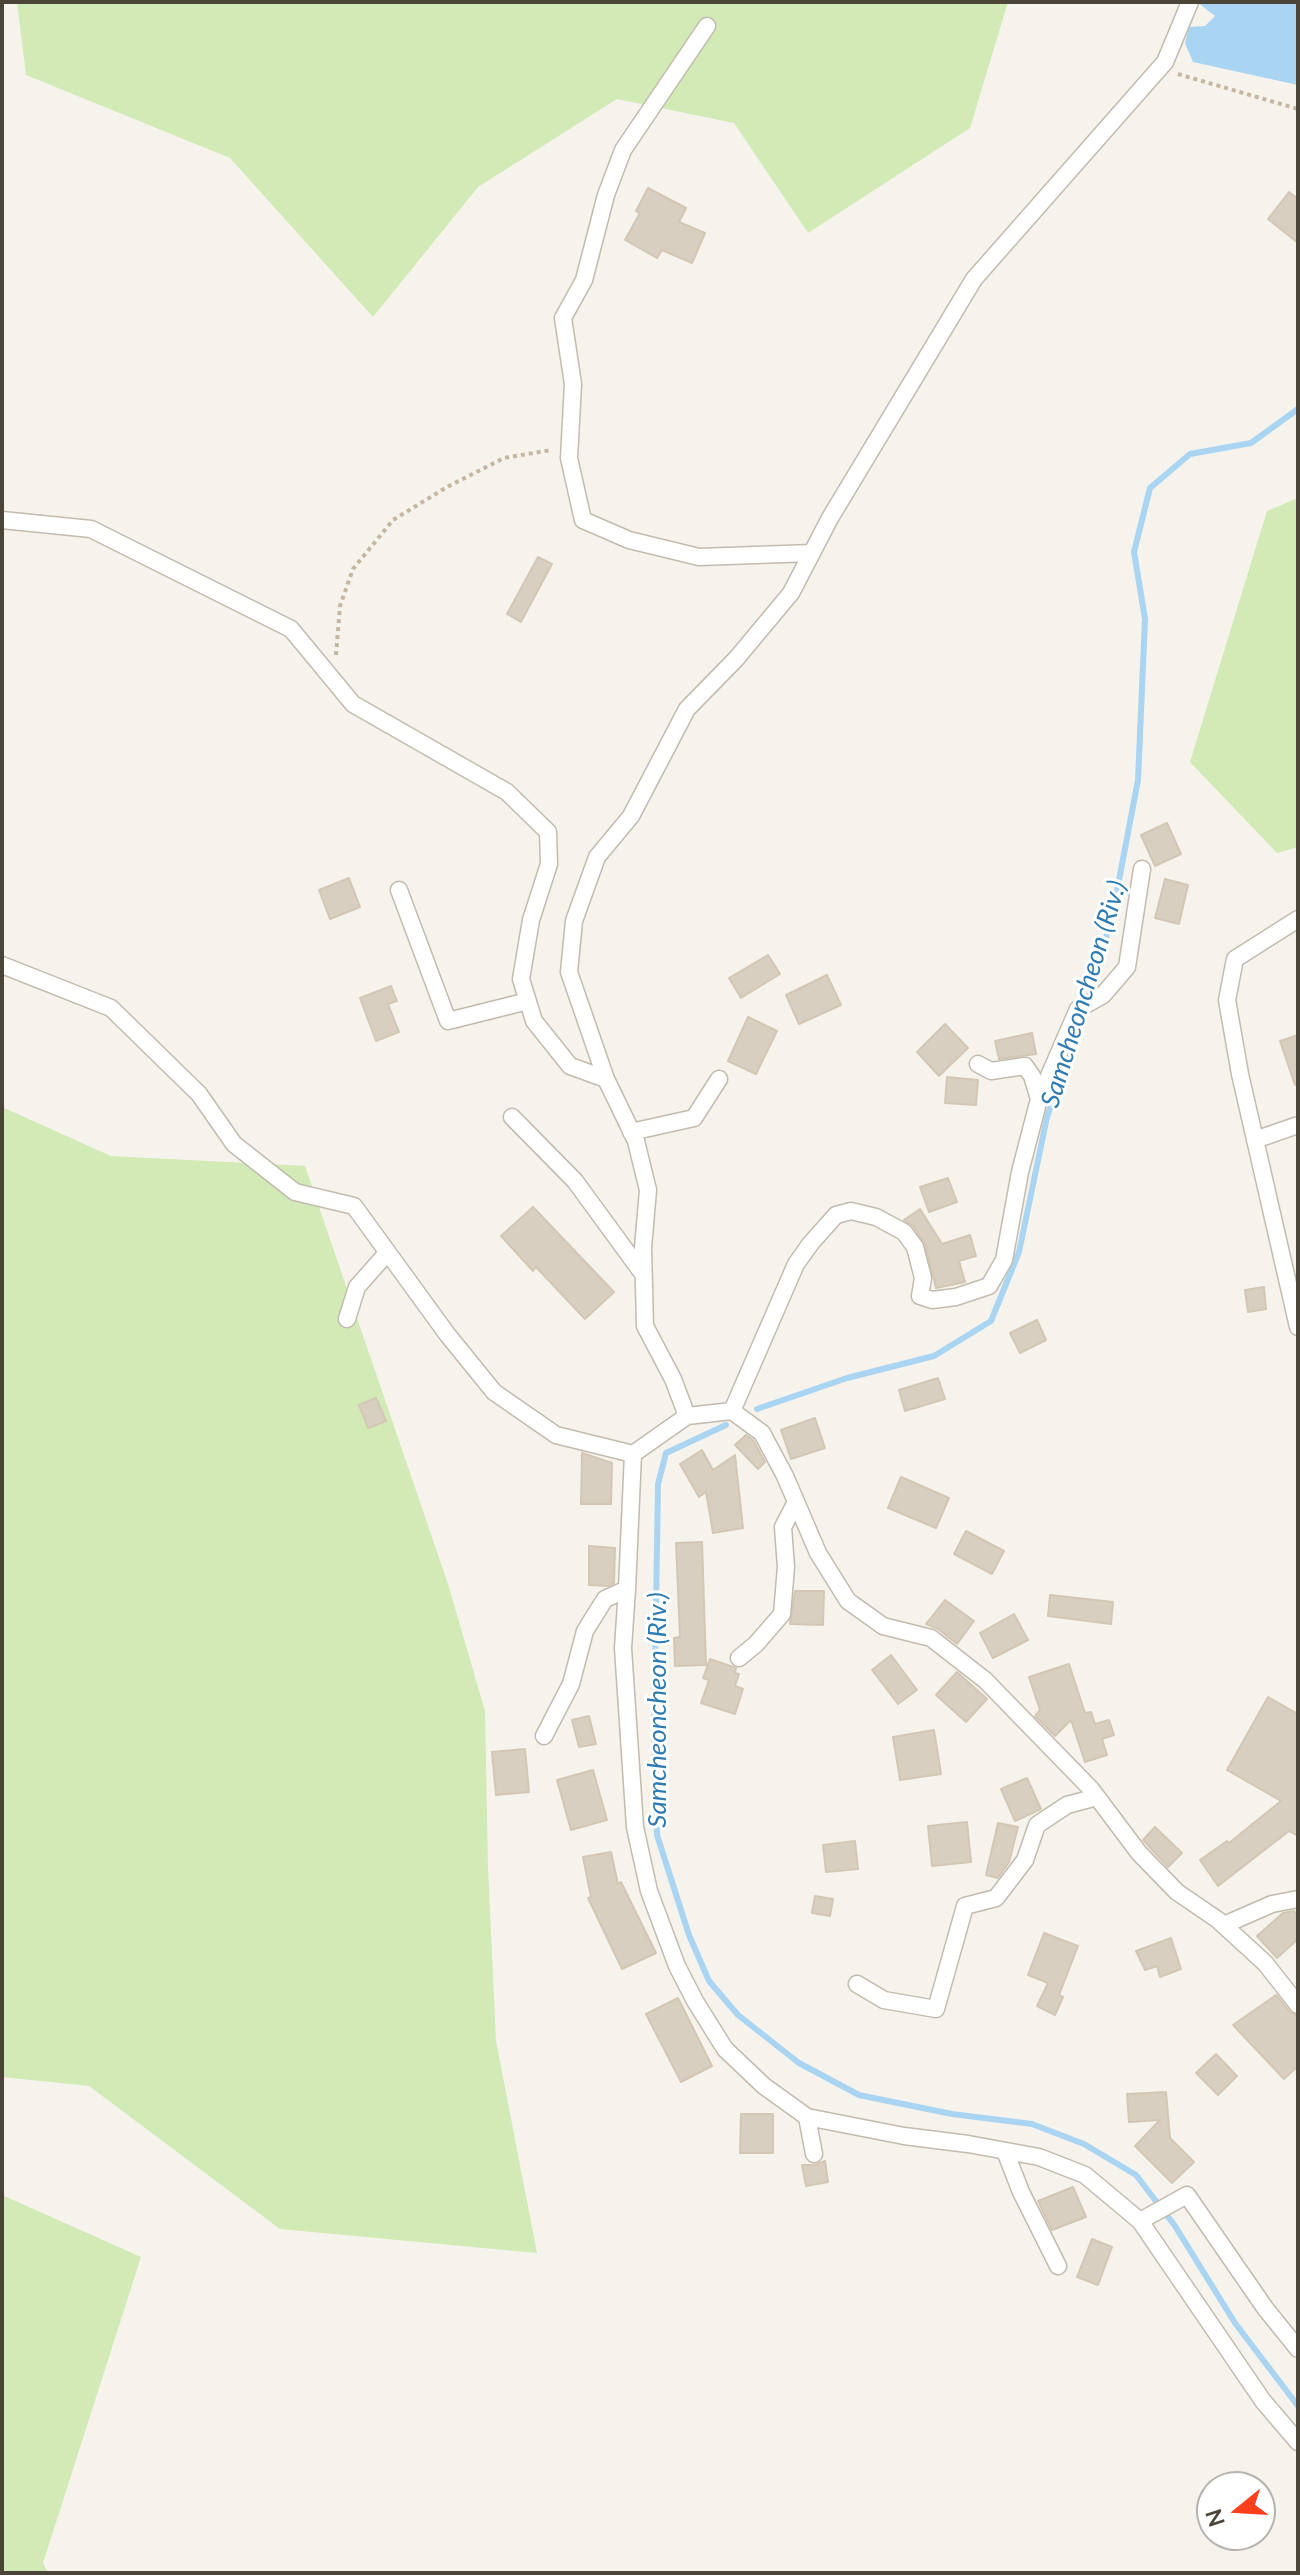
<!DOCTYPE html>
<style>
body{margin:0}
#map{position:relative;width:1300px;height:2575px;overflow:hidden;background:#f6f3ec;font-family:Lato,sans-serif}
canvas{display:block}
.frame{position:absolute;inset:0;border:4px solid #4b4439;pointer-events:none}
.north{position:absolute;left:1196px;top:2471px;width:80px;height:80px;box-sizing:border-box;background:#fff;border:2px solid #b7b4b0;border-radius:50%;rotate:252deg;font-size:22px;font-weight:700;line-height:32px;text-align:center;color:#4b4439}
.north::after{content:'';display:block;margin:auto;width:28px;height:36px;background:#fc3f1d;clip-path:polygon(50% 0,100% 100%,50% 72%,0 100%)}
</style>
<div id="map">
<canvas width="1300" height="2575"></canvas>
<div class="frame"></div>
<div class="north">N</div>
</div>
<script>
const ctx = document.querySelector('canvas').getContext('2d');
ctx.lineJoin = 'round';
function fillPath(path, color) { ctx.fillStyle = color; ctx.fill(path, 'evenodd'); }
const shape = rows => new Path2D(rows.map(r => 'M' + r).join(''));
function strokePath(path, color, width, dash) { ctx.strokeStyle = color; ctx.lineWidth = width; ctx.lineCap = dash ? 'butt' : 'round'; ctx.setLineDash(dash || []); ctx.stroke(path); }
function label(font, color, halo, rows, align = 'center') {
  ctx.font = font + ' Lato,sans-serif'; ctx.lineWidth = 6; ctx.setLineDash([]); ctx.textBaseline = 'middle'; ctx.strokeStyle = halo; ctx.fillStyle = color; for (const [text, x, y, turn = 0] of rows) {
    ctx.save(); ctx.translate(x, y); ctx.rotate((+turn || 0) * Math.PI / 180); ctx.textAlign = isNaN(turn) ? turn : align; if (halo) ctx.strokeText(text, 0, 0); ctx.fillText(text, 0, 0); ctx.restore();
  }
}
fillPath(shape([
 [17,2,1008,2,970,128,808,233,734,123,617,99,478,187,373,317,230,158,26,75],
 [1298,498,1298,847,1277,853,1190,762,1267,511],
 [2,1107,111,1156,305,1166,448,1584,485,1711,488,1867,496,2041,537,2253,280,2229,89,2086,2,2077],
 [2,2195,141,2257,43,2563,48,2573,2,2573]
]), '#d2eab5');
fillPath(shape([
 [1197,2,1298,2,1298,85,1193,62,1185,43,1189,27,1205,26,1215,16]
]), '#a9d4f2');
strokePath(shape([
 [1088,999,1112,917,1138,780,1145,619,1134,552,1150,488,1190,454,1251,443,1298,409],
 [757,1409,847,1378,934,1356,991,1321,1019,1252,1047,1117,1078,1029],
 [726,1425,666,1453,658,1484,654,1730,657,1835,689,1935,709,1981,738,2015,799,2063,859,2095,952,2114,1032,2124,1084,2144,1136,2175,1175,2226,1235,2323,1298,2406]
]), '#a9d4f2', 6);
const building = shape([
 [648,188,686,208,679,222,705,233,692,263,662,250,657,258,625,240,640,213,636,211,648,188],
 [1289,192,1298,199,1298,243,1268,219,1289,192],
 [538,557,552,564,521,622,507,614,538,557],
 [1167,823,1181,854,1155,866,1141,835,1167,823],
 [349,878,360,907,330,919,319,890,349,878],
 [1165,879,1188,885,1179,924,1155,918,1165,879],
 [768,955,780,974,741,998,729,978,768,955],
 [827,975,841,1005,799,1024,786,995,827,975],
 [391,986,397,1001,388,1004,399,1032,376,1041,360,998,391,986],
 [748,1017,777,1031,756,1074,728,1061,748,1017],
 [945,1024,968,1048,939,1076,917,1052,945,1024],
 [1032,1033,1036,1054,999,1059,995,1041,1032,1033],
 [1298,1035,1298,1085,1295,1085,1280,1041,1298,1035],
 [947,1077,978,1080,976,1105,945,1103,947,1077],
 [948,1178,957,1202,929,1212,920,1187,948,1178],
 [533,1207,614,1292,585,1319,536,1267,533,1271,501,1236,533,1207],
 [920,1209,942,1244,970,1235,976,1256,959,1261,965,1282,936,1288,925,1244,913,1226,904,1220,920,1209],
 [1264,1287,1266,1309,1248,1312,1245,1290,1264,1287],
 [1037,1320,1046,1340,1020,1353,1010,1333,1037,1320],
 [938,1378,945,1399,905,1411,899,1390,938,1378],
 [376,1398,386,1421,368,1428,359,1405,376,1398],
 [815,1418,825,1448,791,1459,781,1430,815,1418],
 [746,1435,753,1440,765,1462,758,1469,735,1445,746,1435],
 [702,1450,713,1470,735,1455,743,1528,713,1533,706,1492,699,1497,680,1464,702,1450],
 [582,1453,612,1463,611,1504,581,1504,582,1453],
 [901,1477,949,1498,936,1528,888,1508,901,1477],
 [966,1531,1004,1551,992,1574,954,1554,966,1531],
 [702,1542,706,1665,675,1666,674,1638,680,1637,676,1543,702,1542],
 [589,1546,615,1548,614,1583,608,1586,589,1585,589,1546],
 [795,1591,824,1591,823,1625,790,1624,795,1591],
 [1050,1595,1113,1602,1111,1624,1048,1616,1050,1595],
 [945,1600,974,1621,957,1644,938,1629,926,1624,945,1600],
 [1014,1614,1028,1640,993,1658,980,1633,1014,1614],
 [891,1655,917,1690,898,1704,872,1670,891,1655],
 [710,1659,736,1668,735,1673,739,1674,735,1686,743,1689,735,1714,701,1703,709,1680,703,1678,710,1659],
 [1069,1664,1085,1713,1091,1712,1095,1724,1109,1720,1114,1735,1102,1739,1107,1755,1085,1762,1071,1720,1055,1736,1035,1716,1040,1710,1029,1677,1069,1664],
 [957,1672,987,1699,966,1722,936,1695,957,1672],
 [1268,1697,1298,1714,1298,1836,1289,1831,1218,1886,1200,1860,1227,1841,1229,1843,1281,1801,1227,1770,1268,1697],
 [589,1716,596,1744,579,1747,572,1720,589,1716],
 [934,1730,941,1774,900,1780,893,1737,934,1730],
 [525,1749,529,1792,496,1795,492,1752,525,1749],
 [593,1770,607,1820,571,1830,557,1780,593,1770],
 [1027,1778,1041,1809,1015,1821,1001,1789,1027,1778],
 [967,1822,971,1862,932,1866,928,1826,967,1822],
 [998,1823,1018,1827,1009,1862,998,1878,986,1875,998,1823],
 [1155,1827,1182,1853,1168,1867,1143,1840,1155,1827],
 [855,1841,858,1869,826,1872,823,1845,855,1841],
 [611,1852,618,1884,621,1882,656,1953,622,1969,588,1898,591,1897,583,1857,611,1852],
 [815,1896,833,1899,830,1916,812,1913,815,1896],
 [1294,1911,1298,1916,1298,1939,1277,1958,1257,1936,1283,1913,1294,1911],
 [1044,1933,1078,1946,1059,1995,1063,1997,1055,2015,1037,2006,1048,1983,1028,1975,1044,1933],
 [1171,1938,1181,1969,1160,1977,1157,1966,1145,1970,1136,1951,1171,1938],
 [1276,1995,1290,2012,1298,2016,1298,2066,1284,2079,1233,2025,1276,1995],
 [678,1998,712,2066,681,2082,646,2014,678,1998],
 [1216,2054,1237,2076,1218,2095,1196,2073,1216,2054],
 [1166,2092,1170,2138,1194,2162,1172,2183,1135,2146,1160,2120,1129,2122,1127,2094,1166,2092],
 [741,2114,773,2114,773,2153,740,2153,741,2114],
 [825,2161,828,2182,806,2186,802,2165,815,2165,825,2161],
 [1073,2187,1086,2217,1052,2230,1038,2201,1073,2187],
 [1092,2239,1112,2247,1098,2285,1077,2277,1092,2239]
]);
fillPath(building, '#d8cfc1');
strokePath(building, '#d3c7b4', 2);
const minor = shape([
 [707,26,623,150,606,195,584,280,563,318,573,384,569,458,583,520,629,540,699,557,812,553],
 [2,520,91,529,291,629,353,704,507,792,548,832,549,864,531,920,521,979,534,1021,570,1066,606,1079],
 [399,890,448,1021,528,1001],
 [1298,919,1235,959,1227,1000,1240,1074,1298,1327],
 [2,965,111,1008,199,1094,234,1144,295,1192,354,1206,447,1334,494,1392,556,1435,633,1454],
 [978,1064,991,1071,1025,1066,1032,1076,1039,1099],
 [512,1117,575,1181,643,1274],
 [631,1132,694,1118,719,1079],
 [1255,1140,1298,1125],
 [347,1319,357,1287,387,1253],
 [732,1411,796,1264,811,1243,836,1215,851,1211,876,1217,904,1232,915,1247,923,1278,920,1296,932,1300,956,1297,989,1286,1004,1260,1020,1172,1039,1099,1078,1009,1103,995,1127,967,1142,869],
 [687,1416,673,1379,645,1326,643,1248,648,1190,636,1141,606,1079,569,972,574,921,597,857,631,816,687,709,736,659,791,593,830,518,974,279,1165,62,1190,2],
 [627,1589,623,1648,635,1827,649,1891,677,1966,695,2001,725,2049,764,2086,807,2117,904,2136,968,2144,1039,2157,1085,2175,1140,2221,1263,2401,1298,2442],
 [739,1658,756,1644,782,1614,786,1567,783,1527,796,1502],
 [544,1736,571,1684,585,1631,605,1599,627,1589,633,1454,687,1416,732,1411,762,1433,785,1476,818,1553,848,1601,883,1626,931,1638,985,1680,1091,1789,1139,1853,1177,1892,1218,1920,1265,1963,1298,2005],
 [1224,1925,1272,1904,1298,1899],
 [857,1984,884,2000,936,2009,965,1906,996,1898,1025,1860,1037,1825,1067,1805,1097,1797],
 [807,2117,814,2154],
 [1005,2151,1021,2192,1058,2266],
 [1140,2221,1187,2195,1265,2308,1298,2349]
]);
strokePath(minor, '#c2bbae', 19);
strokePath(shape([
 [1178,74,1298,109],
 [336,655,340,606,353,569,393,520,447,487,504,458,551,450]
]), '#c4b79f', 4, [4, 4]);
strokePath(minor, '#fff', 16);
label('italic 26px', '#2e7ab2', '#fff', [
 ["Samcheoncheon (Riv.)",1084,994,-73],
 ["Samcheoncheon (Riv.)",658,1710,-90]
]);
</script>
